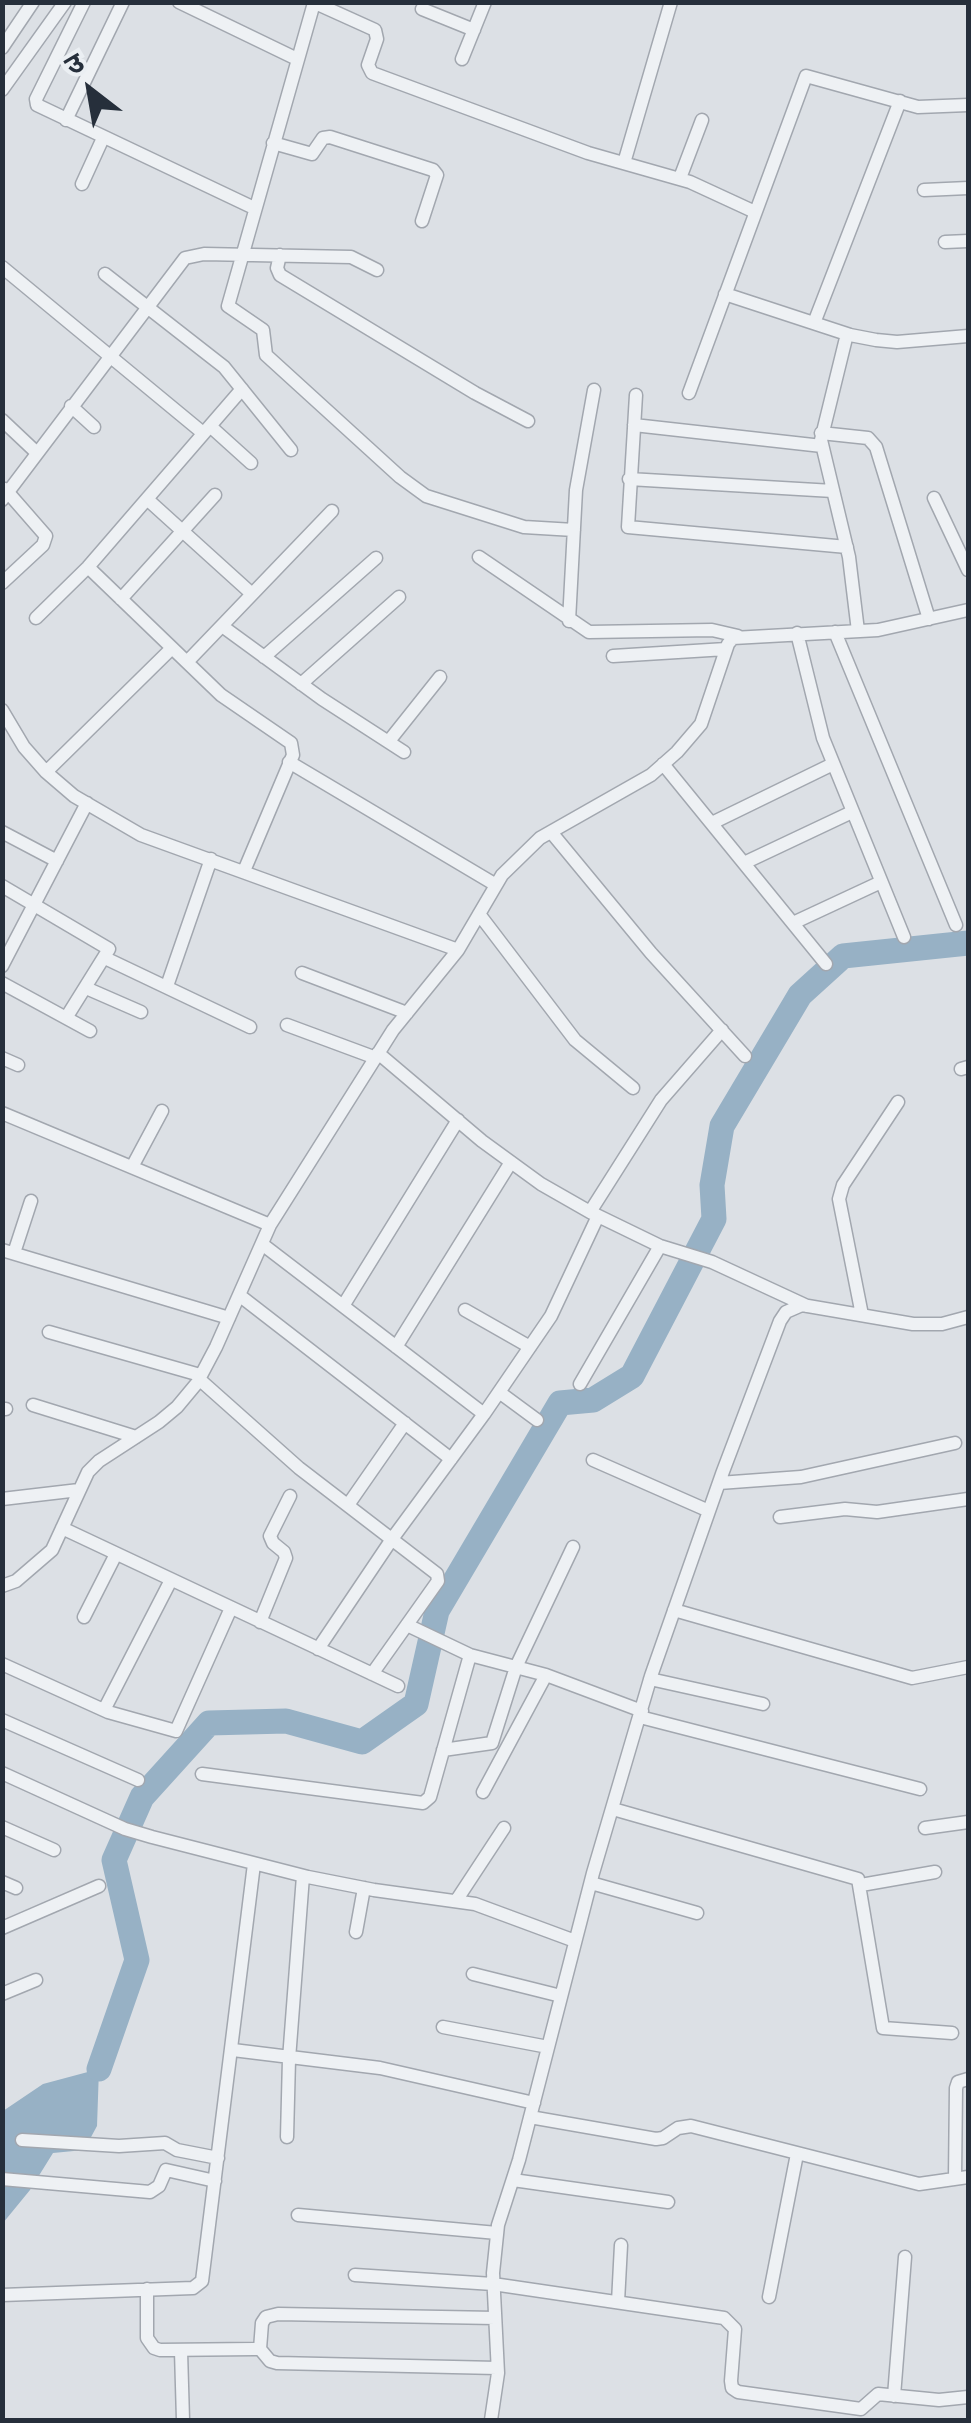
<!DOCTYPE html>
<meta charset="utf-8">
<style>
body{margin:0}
#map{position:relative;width:971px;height:2423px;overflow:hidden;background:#dce0e5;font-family:Signika,"Noto Sans Devanagari",sans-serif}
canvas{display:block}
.frame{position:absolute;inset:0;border:5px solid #262f3b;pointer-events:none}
.north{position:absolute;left:40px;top:40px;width:100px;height:100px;-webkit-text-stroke:8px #ebeff3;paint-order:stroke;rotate:329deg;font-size:28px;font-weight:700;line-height:40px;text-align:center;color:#262f3b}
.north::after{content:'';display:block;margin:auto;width:35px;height:45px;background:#262f3b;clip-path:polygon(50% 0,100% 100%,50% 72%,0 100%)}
</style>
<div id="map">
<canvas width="971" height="2423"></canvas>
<div class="frame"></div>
<div class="north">उ</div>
</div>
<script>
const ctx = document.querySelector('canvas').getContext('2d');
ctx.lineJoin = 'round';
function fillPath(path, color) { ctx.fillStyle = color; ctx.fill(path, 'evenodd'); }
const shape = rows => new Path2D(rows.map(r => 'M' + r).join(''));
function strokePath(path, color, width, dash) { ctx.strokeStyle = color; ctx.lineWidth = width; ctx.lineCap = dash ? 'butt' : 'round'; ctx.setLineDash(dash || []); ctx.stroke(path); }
fillPath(shape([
 [99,2069,97,2126,84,2150,53,2153,30,2190,3,2223,3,2111,43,2084]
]), '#97b1c5');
strokePath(shape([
 [99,2069,137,1960,114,1860,142,1797,209,1723,286,1721,362,1742,416,1704,437,1611,560,1403,593,1400,632,1376,714,1219,712,1185,722,1126,800,995,843,956,968,943]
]), '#97b1c5', 25);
const street = shape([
 [84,2,36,99,37,105,254,208],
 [179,2,297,59],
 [313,2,375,30,377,39,368,65,372,73,588,153,690,182,755,212],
 [314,3,228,306,263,330,266,355,400,477,426,496,524,527,574,530],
 [422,9,474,30],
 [2,48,33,2],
 [462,59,485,2],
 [2,90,65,2],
 [66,120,123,2],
 [273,143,312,154,323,138,330,137,433,170,437,175,422,221],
 [624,163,671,2],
 [680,178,702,120],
 [82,184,103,138],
 [924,190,968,188],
 [945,242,968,241],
 [280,255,277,268,280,275,475,393,528,421],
 [2,267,203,433],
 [105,274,224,367,291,450],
 [725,294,850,335,876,340,897,342,968,336],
 [814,323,900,101],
 [847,334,821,440,849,557,858,631],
 [689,393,806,76,918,107,968,105],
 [636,395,628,527,847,547],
 [71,406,94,427],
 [2,420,37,453],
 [634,425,822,446],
 [210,426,251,463],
 [821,433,868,438,876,447,929,619],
 [629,479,833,491],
 [934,498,968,570],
 [147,499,252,594],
 [2,500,185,258,204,254,351,257,377,270],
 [479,557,589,632,712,630,738,636],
 [88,567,221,695,291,743,293,755,244,871],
 [2,583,43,545,46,536,5,489],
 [121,599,215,495],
 [36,618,88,567,242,389],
 [569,621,576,490,594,390],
 [222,626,322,699,404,752],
 [835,632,956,925],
 [797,633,823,738,904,937],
 [613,656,726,649],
 [264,657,376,558],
 [187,662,332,511],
 [301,684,399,597],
 [2,710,24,747,46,772,74,796,141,835,458,950,502,875,540,838,651,775,677,752,701,724,728,644,733,638,878,630,968,610],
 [389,741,440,677],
 [289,762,496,885],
 [663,764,826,964],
 [46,772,172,648],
 [712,823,833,764],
 [2,832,57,861],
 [551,832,651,953,745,1056],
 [744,863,852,812],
 [2,886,109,949,66,1018],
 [479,914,575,1040,633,1088],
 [793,923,881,882],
 [105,958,250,1027],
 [2,966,87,803],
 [302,973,407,1013],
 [2,983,90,1031],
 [167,986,211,859],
 [86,988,141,1012],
 [287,1025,376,1058],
 [378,1053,482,1141,541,1184,590,1212,660,1246,712,1262,807,1306],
 [2,1058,18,1065],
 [961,1069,968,1067],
 [2,1113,270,1225],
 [132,1167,162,1111],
 [590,1212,661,1100,722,1030],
 [262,1244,484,1414],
 [2,1250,229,1318],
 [14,1253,31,1201],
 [239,1295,451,1459],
 [343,1306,458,1120],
 [465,1310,530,1347],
 [862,1315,839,1199,843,1185,898,1102],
 [49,1332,200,1375],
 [396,1347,511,1162],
 [199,1379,299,1468,437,1574,438,1581,372,1674],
 [580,1384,660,1246],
 [499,1392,537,1420],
 [33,1405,136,1437],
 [2,1409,6,1409],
 [593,1460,709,1511],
 [719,1483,801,1477,955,1443],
 [2,1499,79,1490],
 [348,1505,405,1423],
 [780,1517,845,1509,877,1512,968,1499],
 [62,1528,398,1686],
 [2,1586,16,1581,52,1550,88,1472,99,1461,159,1422,177,1407,197,1383,216,1347,270,1225,393,1030,458,950],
 [674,1610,912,1678,968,1667],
 [84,1617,116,1554],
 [260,1622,286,1558,284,1552,273,1543,270,1536,290,1496],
 [407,1625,470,1655,546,1675,642,1711],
 [318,1649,392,1539,484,1414,551,1316,598,1216],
 [2,1664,108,1712,176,1731,231,1608],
 [650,1679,763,1704],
 [104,1710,171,1580],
 [640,1717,920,1789],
 [2,1720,138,1780],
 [443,1750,492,1743,516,1667,573,1547],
 [2,1773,125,1829,152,1837,308,1877,374,1890,475,1904,575,1941],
 [202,1774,423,1803,430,1797,470,1655],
 [483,1792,546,1675],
 [613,1809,858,1879,883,2028,952,2033],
 [2,1827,54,1850],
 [925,1828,968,1822],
 [2,1882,16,1888],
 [591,1883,697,1913],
 [861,1885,935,1872],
 [456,1901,504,1828],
 [2,1928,99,1886],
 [356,1932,364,1888],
 [473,1974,561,1996],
 [2,1994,36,1980],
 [443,2027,548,2047],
 [233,2050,380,2068,534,2103],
 [530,2117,656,2139,663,2138,678,2128,691,2126,919,2184,968,2177],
 [287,2137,289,2059,303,1876],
 [22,2140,119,2146,165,2143,177,2150,218,2158],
 [955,2178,956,2088,958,2082,968,2079],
 [2,2179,150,2192,159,2186,166,2170,215,2181],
 [513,2180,668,2202],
 [298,2215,497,2233],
 [355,2275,493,2284,724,2318,735,2329,731,2381,732,2388,738,2392,861,2409,878,2394,939,2400,968,2397],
 [147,2289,147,2338,154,2348,160,2350,254,2349,260,2349,270,2361,277,2363,497,2368],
 [2,2295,193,2288,202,2281,254,1864],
 [769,2297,797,2154],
 [618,2302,621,2245],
 [260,2349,262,2323,266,2317,278,2314,495,2318],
 [181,2351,183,2420],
 [894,2396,905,2257],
 [491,2420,498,2373,493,2273,498,2225,519,2160,593,1873,651,1676,722,1474,780,1321,786,1312,802,1305,913,1324,942,1324,968,1317]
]);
strokePath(street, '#a2a7af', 15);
strokePath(street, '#eef1f4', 12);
</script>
